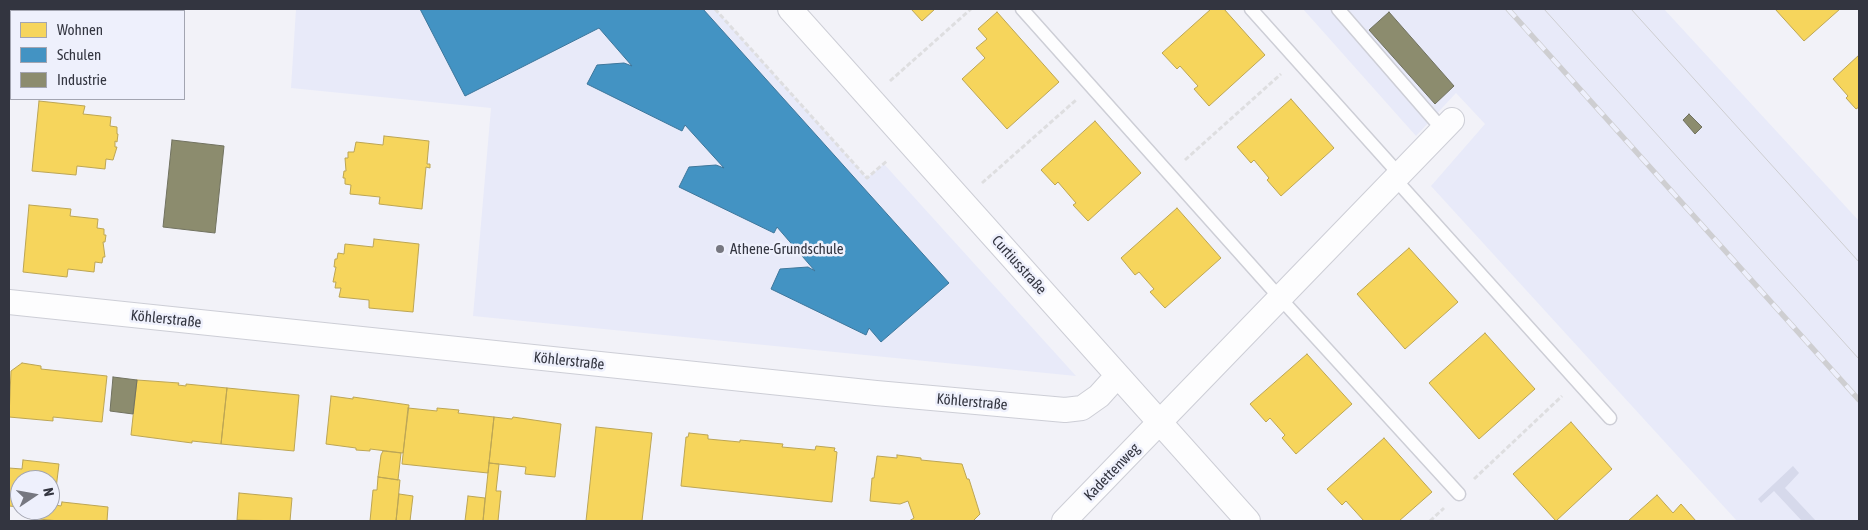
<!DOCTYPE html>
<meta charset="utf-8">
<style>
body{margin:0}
#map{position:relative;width:1868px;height:530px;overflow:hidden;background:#f2f2f8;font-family:"Asap Condensed",sans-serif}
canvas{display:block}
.frame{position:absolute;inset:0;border:10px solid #333540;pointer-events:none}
.legend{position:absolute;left:10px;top:10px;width:175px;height:90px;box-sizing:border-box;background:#eef0fc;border:1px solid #a3a5b1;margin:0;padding:6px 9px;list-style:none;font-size:15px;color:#333540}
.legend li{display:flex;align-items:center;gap:10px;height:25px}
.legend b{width:25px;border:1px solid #a3a5b1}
.north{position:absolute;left:10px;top:470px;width:50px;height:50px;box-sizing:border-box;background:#eef0fc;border:1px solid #a3a5b1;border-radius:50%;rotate:78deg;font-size:14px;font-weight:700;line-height:20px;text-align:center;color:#333540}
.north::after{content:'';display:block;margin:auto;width:18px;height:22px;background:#767780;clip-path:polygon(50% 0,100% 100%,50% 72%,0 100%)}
</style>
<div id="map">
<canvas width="1868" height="530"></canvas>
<div class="frame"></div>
<ul class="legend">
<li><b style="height:14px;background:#f6d55c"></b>Wohnen</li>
<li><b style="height:14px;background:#4393c3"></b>Schulen</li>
<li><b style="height:14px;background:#8c8c6e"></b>Industrie</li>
</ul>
<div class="north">N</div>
</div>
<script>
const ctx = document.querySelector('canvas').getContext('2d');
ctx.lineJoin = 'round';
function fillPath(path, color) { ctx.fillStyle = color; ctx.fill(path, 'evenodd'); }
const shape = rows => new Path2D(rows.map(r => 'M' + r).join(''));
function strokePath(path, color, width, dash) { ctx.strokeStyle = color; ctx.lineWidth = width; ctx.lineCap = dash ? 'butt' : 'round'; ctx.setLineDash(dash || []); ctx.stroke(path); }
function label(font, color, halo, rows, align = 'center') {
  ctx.font = font + ' "Asap Condensed",sans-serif'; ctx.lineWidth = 5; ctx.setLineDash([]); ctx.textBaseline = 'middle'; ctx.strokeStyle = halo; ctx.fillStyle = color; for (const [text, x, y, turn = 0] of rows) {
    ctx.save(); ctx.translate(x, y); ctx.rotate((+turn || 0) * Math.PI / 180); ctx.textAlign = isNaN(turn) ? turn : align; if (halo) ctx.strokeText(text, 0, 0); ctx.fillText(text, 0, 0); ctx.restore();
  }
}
fillPath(shape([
 [296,9,715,9,867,178,884,164,1076,376,473,316,491,108,291,88],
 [1303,9,1664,9,1859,221,1859,521,1737,521,1431,186,1485,124,1456,93,1416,136]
]), '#e8eaf9');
fillPath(shape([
 [1793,466,1799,473,1785,488,1816,521,1802,521,1774,491,1761,503,1758,499]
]), '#d6d9eb');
const homes = shape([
 [61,9,115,9,115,11,61,11,61,9],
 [911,9,935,9,922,21,911,9],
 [1211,9,1224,9,1265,55,1209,106,1194,89,1198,86,1180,66,1177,69,1162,53,1211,9],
 [1775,9,1840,9,1804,41,1775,9],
 [997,12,1059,82,1007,129,962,79,985,58,976,48,987,39,978,29,997,12],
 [1859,55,1859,107,1856,109,1846,98,1848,96,1833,79,1859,55],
 [1291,99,1334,148,1281,196,1267,180,1269,178,1254,160,1251,163,1237,147,1291,99],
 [39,101,85,106,83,114,111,117,110,126,117,127,117,134,118,134,117,142,115,141,115,147,117,147,113,160,106,159,105,169,77,166,76,175,32,171,39,101],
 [1095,121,1141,173,1088,221,1073,205,1076,203,1058,182,1055,185,1041,170,1095,121],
 [384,136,429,141,427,164,430,164,430,168,426,167,422,209,379,204,380,197,350,194,351,185,345,184,345,178,343,178,344,171,346,171,345,158,348,158,348,152,354,152,356,142,383,145,384,136],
 [29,205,71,209,70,216,98,219,97,228,104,229,104,235,106,235,105,242,103,242,105,257,103,257,102,263,95,262,94,272,68,269,67,277,23,272,29,205],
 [1177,208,1221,258,1165,308,1150,292,1154,289,1139,272,1135,275,1121,258,1177,208],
 [374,239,419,244,413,312,369,308,369,300,339,297,341,288,335,288,336,282,333,282,336,267,334,267,335,259,337,259,338,253,344,254,345,244,373,247,374,239],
 [1409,248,1458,302,1405,349,1357,294,1409,248],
 [1485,333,1535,389,1479,439,1429,383,1485,333],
 [1307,354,1352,404,1296,454,1282,438,1285,435,1270,418,1266,422,1250,404,1307,354],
 [22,363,41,366,41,369,107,376,102,422,53,417,53,421,9,417,11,371,22,363],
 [137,380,179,383,178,385,186,386,186,384,227,388,221,444,192,441,192,443,131,435,137,380],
 [227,388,299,395,294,451,221,444,227,388],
 [331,396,353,399,353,397,409,405,403,453,370,449,370,451,356,450,356,448,326,444,331,396],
 [408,408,437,411,437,408,459,410,458,413,494,417,488,473,402,464,408,408],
 [494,417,512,419,513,417,561,424,555,477,525,474,526,467,489,463,494,417],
 [1571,422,1612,469,1556,521,1513,474,1571,422],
 [596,427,652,433,642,521,586,521,596,427],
 [689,433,708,435,708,439,740,442,740,440,783,444,782,447,815,450,816,446,835,448,834,451,837,452,832,502,681,486,686,437,688,437,689,433],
 [1384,438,1432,492,1399,521,1364,521,1346,501,1342,505,1327,489,1384,438],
 [383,451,401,453,398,480,378,477,381,455,383,451],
 [897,455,921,458,921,460,962,464,967,479,969,479,980,514,973,521,909,521,914,518,908,501,900,504,870,501,872,478,874,478,877,456,897,458,897,455],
 [23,460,59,464,54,505,50,504,50,480,20,480,20,507,9,506,9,468,22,469,23,460],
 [489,463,499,464,496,491,501,491,498,521,483,521,489,463],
 [378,477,400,480,396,521,370,521,373,490,377,490,378,477],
 [239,493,292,498,290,521,237,520,239,493],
 [399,494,413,496,410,521,396,521,399,494],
 [1657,495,1673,513,1681,504,1696,521,1628,521,1657,495],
 [468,496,485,498,483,521,465,521,468,496],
 [62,502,108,507,107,521,59,521,29,518,31,510,50,510,50,504,61,506,62,502]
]);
fillPath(homes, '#f6d55c');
strokePath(homes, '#bca554', 1);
const schools = shape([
 [420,9,703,9,949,283,881,342,869,328,866,335,771,289,780,269,808,267,815,271,777,227,774,233,679,187,689,167,716,165,724,168,685,125,682,131,587,84,597,65,624,63,632,66,599,28,465,96,420,9]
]);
fillPath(schools, '#4393c3');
strokePath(schools, '#3e779c', 1);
const industry = shape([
 [1389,12,1454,86,1435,104,1369,30,1389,12],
 [1689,114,1702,127,1695,134,1683,120,1689,114],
 [172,140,224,146,215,233,163,227,172,140],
 [113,377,137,380,133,414,110,411,113,377]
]);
fillPath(industry, '#8c8c6e');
strokePath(industry, '#717260', 1);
const lane = shape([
 [1022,9,1280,298,1459,494],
 [1251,9,1399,174],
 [1338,9,1443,130],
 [1395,179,1610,418]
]);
const street = shape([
 [790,9,1248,521],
 [9,302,876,393,1065,410,1082,408,1099,396,1117,376],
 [1064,521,1452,120]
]);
strokePath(lane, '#cdced6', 15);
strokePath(street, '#cdced6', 26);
strokePath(shape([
 [715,9,867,178,888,160],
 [890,81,971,9],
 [1185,160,1281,74],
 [982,183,1076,100],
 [1474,479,1562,396],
 [1430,521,1444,508]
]), '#dedee0', 3, [5, 2.5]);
strokePath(lane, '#fdfdfe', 12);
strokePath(street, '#fdfdfe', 24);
strokePath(shape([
 [1544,9,1859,359],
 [1631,9,1859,262]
]), '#ceced1', 1);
const rail = shape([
 [1508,9,1859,400]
]);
strokePath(rail, '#ceced1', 5.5);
strokePath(rail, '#eef0fc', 4, [11]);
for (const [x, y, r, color] of [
 [720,249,5,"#767780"]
]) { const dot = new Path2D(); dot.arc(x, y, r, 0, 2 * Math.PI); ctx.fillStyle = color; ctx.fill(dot); strokePath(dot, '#eef0fc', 2); }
label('15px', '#333540', '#eef0fc', [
 ["Athene-Grundschule",730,249]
], 'left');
label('15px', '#333540', '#eef0fc', [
 ["Curtiusstraße",1019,265,48],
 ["Köhlerstraße",166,319,6],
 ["Köhlerstraße",569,361,6],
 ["Köhlerstraße",972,402,5],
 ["Kadettenweg",1112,472,-46]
]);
</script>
